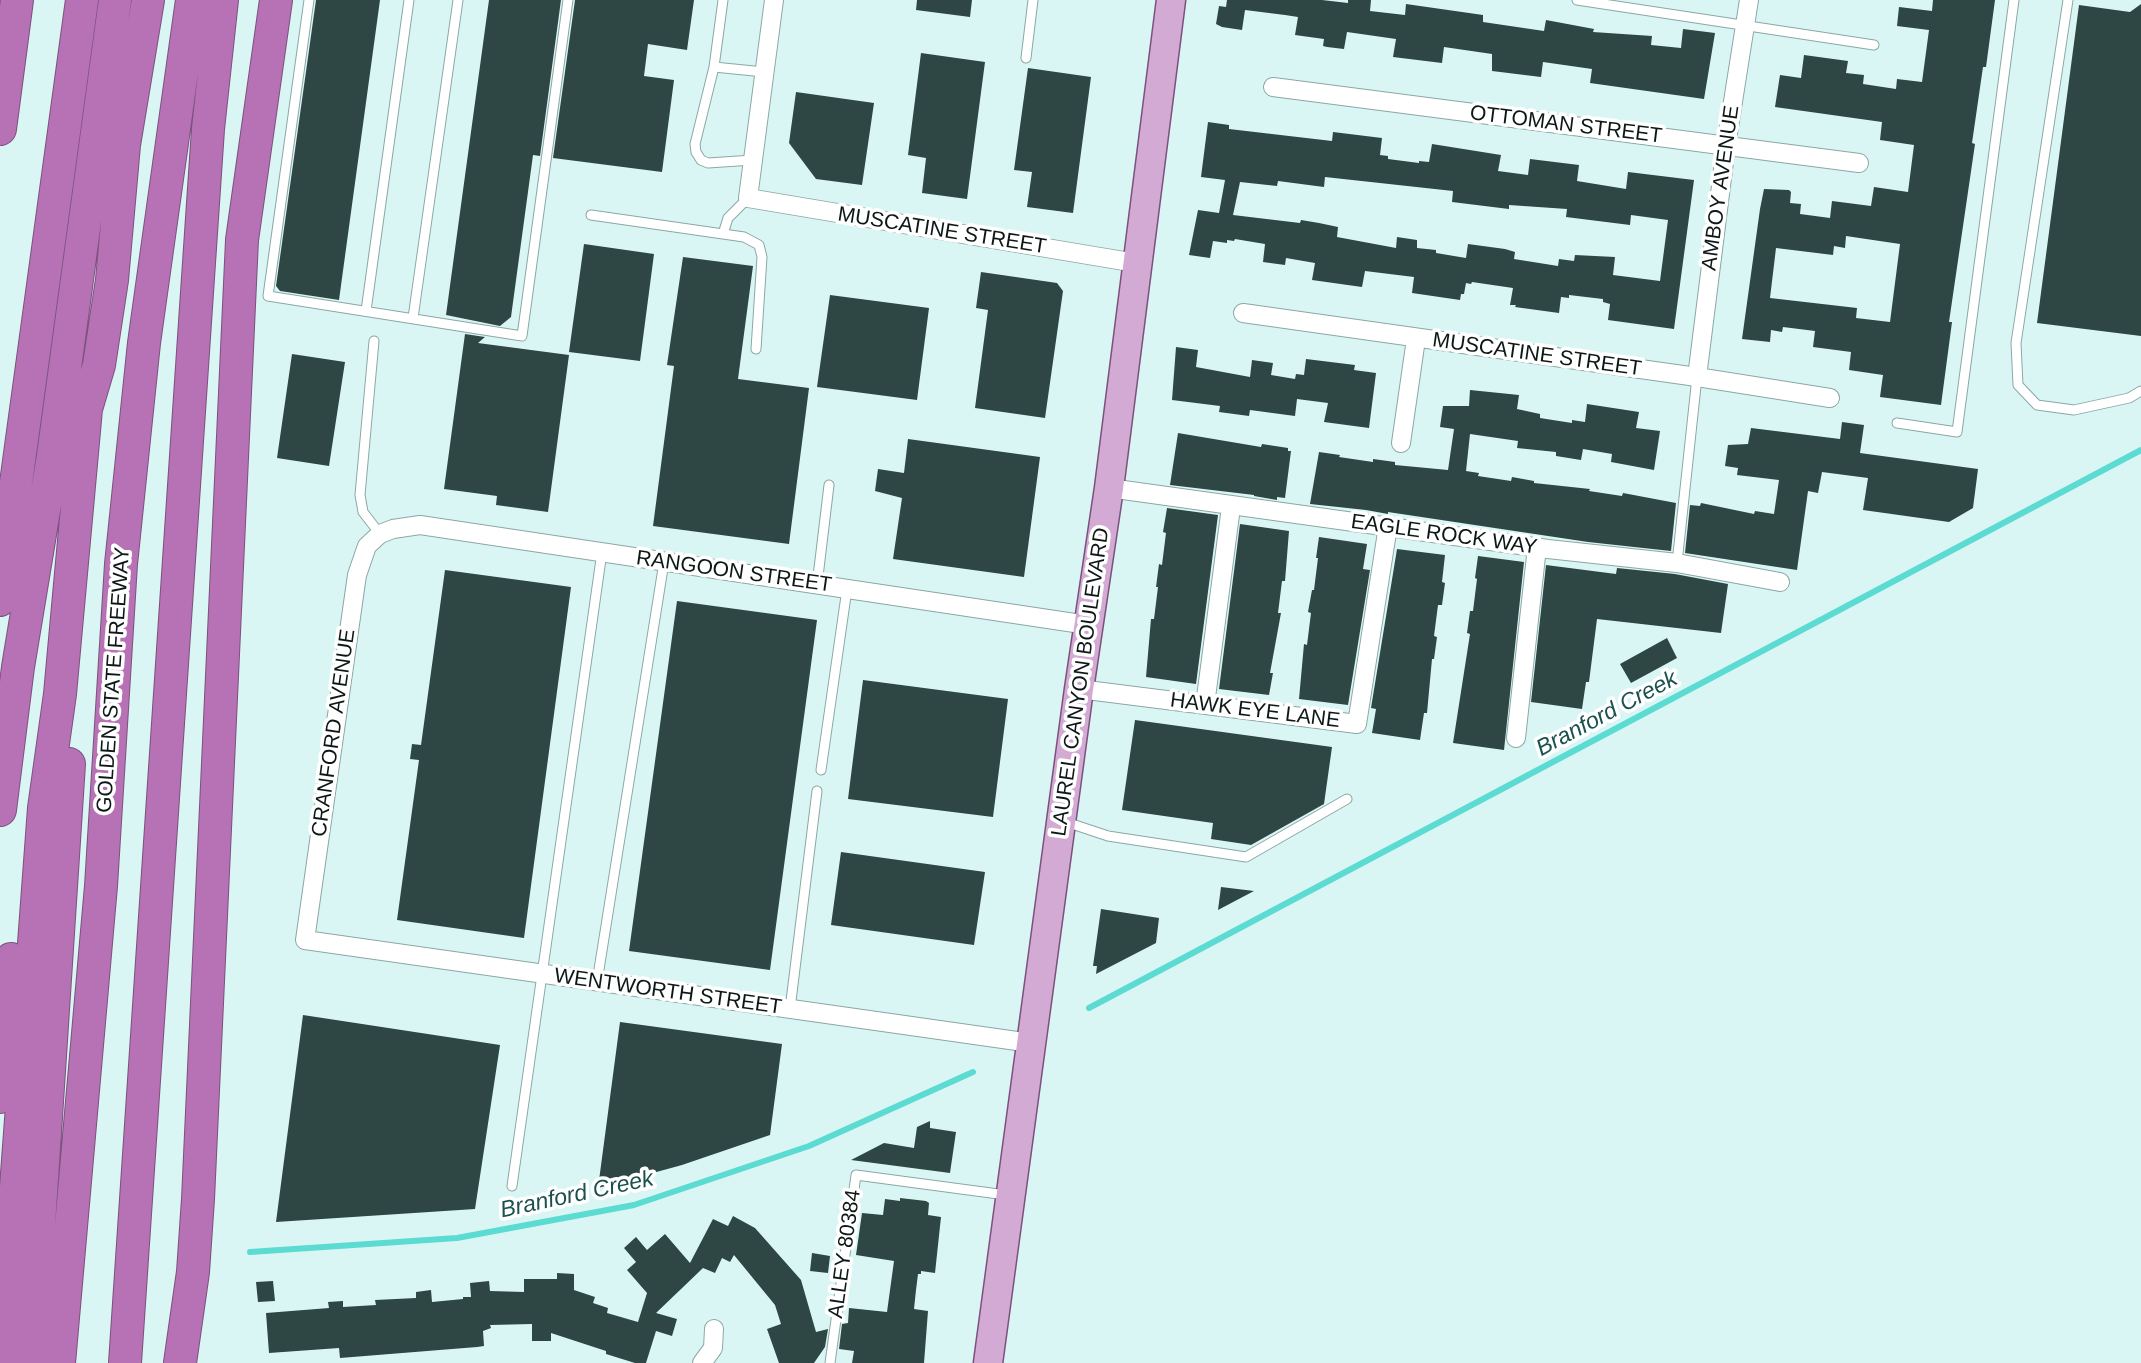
<!DOCTYPE html>
<style>
body{margin:0}
canvas{display:block;background:#daf6f4}
</style>
<canvas width="2141" height="1363"></canvas>
<script>
const ctx = document.querySelector('canvas').getContext('2d');
ctx.lineJoin = 'round';
const shape = rows => new Path2D(rows.map(r => 'M' + r).join(''));
function strokePath(path, color, width, dash) { ctx.strokeStyle = color; ctx.lineWidth = width; ctx.lineCap = dash ? 'butt' : 'round'; ctx.setLineDash(dash || []); ctx.stroke(path); }
function fillPath(path, color) { ctx.fillStyle = color; ctx.fill(path, 'evenodd'); }
function label(font, color, halo, rows, align = 'center') {
  ctx.font = font + ' Helvetica,sans-serif'; ctx.lineWidth = 7; ctx.setLineDash([]); ctx.textBaseline = 'middle'; ctx.strokeStyle = halo; ctx.fillStyle = color; for (const [text, x, y, turn = 0] of rows) {
    ctx.save(); ctx.translate(x, y); ctx.rotate((+turn || 0) * Math.PI / 180); ctx.textAlign = isNaN(turn) ? turn : align; if (halo) ctx.strokeText(text, 0, 0); ctx.fillText(text, 0, 0); ctx.restore();
  }
}
strokePath(shape([
 [1089,1008,2141,450],
 [250,1252,457,1238,634,1205,809,1146,973,1072]
]), '#5cdbd3', 6);
fillPath(shape([
 [316,0,380,0,339,300,280,291,276,286],
 [489,0,561,0,540,156,533,155,511,317,500,326,446,315],
 [575,0,694,0,687,50,648,44,644,76,674,80,662,172,553,158],
 [917,0,972,0,970,17,916,10],
 [1227,0,1322,0,1348,3,1348,0,1371,0,1370,11,1405,15,1406,4,1483,15,1483,22,1544,31,1546,20,1594,29,1593,32,1652,36,1651,45,1681,48,1683,29,1715,33,1704,99,1590,83,1592,69,1543,62,1541,77,1492,71,1492,54,1444,47,1442,63,1393,57,1396,39,1347,32,1344,49,1327,47,1323,46,1324,39,1295,35,1298,17,1285,15,1245,10,1242,30,1222,27,1216,24,1219,6,1226,7],
 [1933,0,1995,0,1986,67,1983,67,1972,143,1975,144,1949,322,1952,322,1941,405,1880,397,1883,375,1849,370,1851,352,1813,347,1815,331,1783,327,1782,332,1771,330,1770,342,1742,339,1760,209,1764,189,1789,190,1791,192,1790,203,1801,204,1800,214,1830,218,1832,201,1871,206,1874,187,1908,192,1914,145,1880,140,1882,122,1775,107,1780,75,1801,78,1804,55,1848,61,1846,73,1864,75,1863,84,1896,89,1897,79,1922,82,1929,30,1897,26,1899,7,1932,11],
 [1846,236,1900,244,1890,322,1856,318,1857,308,1770,298,1776,248,1833,255,1834,246,1845,248],
 [2141,4,2141,336,2037,323,2079,5,2130,12],
 [921,53,985,62,967,199,922,193,926,158,908,155],
 [1028,68,1091,77,1073,213,1027,207,1032,172,1014,170],
 [796,92,874,103,862,185,816,179,789,143],
 [1208,122,1229,125,1229,129,1332,141,1333,132,1382,138,1380,155,1388,156,1388,159,1419,163,1419,161,1429,162,1432,144,1501,155,1498,171,1528,175,1530,159,1579,165,1577,181,1626,189,1628,172,1694,180,1674,329,1608,320,1610,304,1603,302,1603,299,1569,295,1569,298,1561,297,1559,313,1515,307,1516,305,1510,305,1513,288,1472,282,1471,284,1466,283,1464,294,1461,294,1460,300,1412,293,1414,277,1365,271,1362,287,1312,280,1315,263,1286,258,1285,265,1263,262,1265,244,1235,239,1234,241,1227,240,1227,243,1213,241,1210,258,1189,255,1198,210,1219,213,1225,180,1201,177],
 [1325,177,1453,191,1452,202,1509,209,1509,205,1567,209,1566,217,1630,225,1631,215,1668,220,1660,281,1613,275,1615,257,1575,255,1574,261,1559,259,1558,266,1514,259,1515,252,1505,249,1468,244,1466,258,1436,253,1436,250,1417,248,1417,240,1397,237,1396,248,1337,237,1338,227,1319,223,1301,220,1300,223,1233,215,1240,182,1277,186,1278,181,1324,187],
 [584,244,654,254,640,361,569,352],
 [683,257,753,266,738,379,809,388,789,544,653,526,674,366,667,365],
 [981,272,1057,283,1063,291,1045,418,975,408,988,310,976,308],
 [830,295,929,308,917,400,817,387],
 [465,334,485,337,478,343,569,355,548,512,496,505,497,496,444,489],
 [1176,347,1198,350,1196,367,1250,377,1252,360,1273,363,1271,375,1295,379,1296,374,1304,375,1306,359,1355,365,1354,370,1376,373,1369,428,1324,422,1328,403,1297,399,1295,416,1250,410,1249,416,1219,412,1220,406,1172,400],
 [292,354,345,362,329,466,277,458],
 [1470,390,1519,395,1517,409,1540,414,1540,418,1572,423,1572,420,1585,422,1587,404,1639,412,1636,428,1660,431,1654,470,1611,462,1612,454,1583,449,1581,460,1556,456,1556,452,1517,448,1518,441,1470,434,1466,471,1479,473,1478,476,1511,481,1512,477,1534,481,1534,483,1590,489,1589,491,1622,496,1623,493,1676,503,1671,551,1588,542,1388,512,1388,514,1366,510,1310,504,1319,452,1340,455,1339,457,1373,462,1373,459,1395,462,1395,465,1448,470,1454,429,1440,427,1443,406,1469,406],
 [1842,422,1864,425,1860,453,1978,469,1973,508,1949,522,1863,510,1868,478,1822,472,1818,493,1808,491,1797,570,1685,553,1690,505,1700,506,1701,503,1754,514,1755,511,1774,514,1779,480,1737,475,1738,468,1725,466,1728,445,1748,444,1751,428,1840,439],
 [1178,433,1261,447,1262,444,1288,448,1288,451,1291,451,1285,498,1277,497,1277,500,1254,496,1254,495,1170,485],
 [908,439,1040,457,1024,577,893,559,902,498,875,491,878,469,904,473],
 [1167,508,1218,515,1196,684,1146,677,1151,619,1154,619,1158,587,1156,587,1159,564,1162,565,1166,533,1163,532],
 [1240,524,1289,531,1285,581,1282,581,1278,613,1281,613,1270,673,1273,673,1269,695,1219,689],
 [1319,537,1367,544,1363,569,1370,570,1348,705,1299,699,1304,644,1307,645,1311,613,1308,612,1312,590,1314,590,1318,558,1316,558],
 [1397,549,1445,555,1442,582,1445,583,1442,605,1438,605,1434,636,1437,637,1434,659,1432,659,1427,713,1424,713,1420,740,1372,733,1376,709,1371,708],
 [1478,556,1524,562,1504,750,1453,743,1470,634,1467,633,1470,611,1473,611,1477,579,1475,578],
 [1546,565,1616,574,1617,568,1675,574,1728,584,1721,633,1597,619,1589,682,1586,682,1582,709,1531,702],
 [445,570,571,587,524,938,397,920,419,760,410,759,412,744,421,745],
 [677,601,817,620,770,970,629,951],
 [1667,638,1677,658,1631,683,1620,664],
 [863,680,1008,699,993,817,848,799],
 [1135,720,1332,747,1324,804,1251,845,1211,839,1213,823,1122,810],
 [841,852,985,872,974,945,831,925],
 [1221,887,1254,891,1218,910],
 [1101,909,1159,918,1156,943,1096,974,1097,966,1093,966],
 [303,1015,500,1045,475,1209,276,1222],
 [620,1022,782,1044,770,1135,682,1165,598,1188],
 [930,1121,930,1128,956,1132,950,1173,851,1160,884,1143,914,1148,917,1127],
 [900,1198,926,1201,929,1203,928,1215,941,1217,935,1273,921,1271,921,1274,918,1274,916,1290,914,1309,928,1311,924,1363,852,1363,854,1351,839,1349,842,1324,848,1323,849,1308,887,1312,894,1261,856,1255,862,1213,883,1215,885,1199,900,1201],
 [733,1216,755,1228,801,1280,816,1332,828,1329,825,1347,814,1363,779,1363,767,1329,781,1324,775,1305,734,1255,730,1262,722,1258,715,1273,703,1268,656,1313,677,1319,672,1336,656,1331,646,1363,635,1363,606,1354,606,1351,551,1333,551,1341,532,1341,532,1324,490,1325,491,1328,483,1331,484,1346,477,1347,340,1358,339,1348,269,1353,266,1313,329,1308,328,1302,343,1301,343,1307,376,1305,375,1300,416,1298,416,1292,431,1290,432,1302,463,1299,463,1297,471,1297,470,1283,489,1281,490,1291,524,1292,524,1279,557,1279,557,1273,574,1274,574,1290,595,1297,593,1303,608,1308,607,1313,638,1322,647,1293,627,1270,636,1262,624,1248,636,1237,647,1250,665,1234,690,1263,713,1219,728,1226],
 [812,1253,830,1256,828,1273,810,1271],
 [273,1281,275,1301,258,1302,256,1282]
]), '#2e4644');
const lane = shape([
 [309,0,268,296,522,336,568,0],
 [723,0,714,67,695,144,696,152,701,160,708,163,753,160],
 [1577,0,1874,45],
 [2068,0,2016,343,2018,385,2037,405,2074,410,2129,398,2141,391],
 [1026,58,1033,0],
 [714,67,764,72],
 [591,215,744,237,759,245,762,257,756,349],
 [723,234,728,218,748,198],
 [366,311,409,0],
 [413,318,458,0],
 [374,341,360,495,363,512,380,534],
 [1897,423,1957,432,2014,0],
 [1677,563,1697,377],
 [817,585,829,485],
 [821,770,847,589],
 [1066,822,1108,836,1246,857,1347,799],
 [597,982,664,562],
 [790,1009,817,791],
 [512,1186,602,552],
 [830,1363,856,1175,1006,1195]
]);
const street = shape([
 [774,0,748,198,1136,263],
 [1273,87,1859,163],
 [1243,313,1697,377,1830,398],
 [1697,377,1726,146,1749,0],
 [1401,443,1416,339],
 [1109,488,1548,549,1677,563,1780,582],
 [1079,689,1357,724,1388,526],
 [1205,705,1231,507],
 [1516,738,1537,547],
 [1031,1043,305,940,357,575,367,546,380,534,393,529,420,525,1088,625],
 [702,1363,713,1348,714,1329]
]);
const primary = shape([
 [988,1363,1079,689,1109,488,1171,0]
]);
const highway = shape([
 [0,129,17,0],
 [0,600,82,0],
 [0,810,18,667,53,456,115,0],
 [0,1097,11,959],
 [3,1363,44,808,60,694,86,409,99,365,112,280,124,145,148,0],
 [30,1363,69,764],
 [59,1363,101,886,121,564,144,343,192,0],
 [125,1363,208,129,222,0],
 [180,1363,193,1272,198,1199,242,240,276,0]
]);
strokePath(lane, '#8ca7a5', 11);
strokePath(street, '#8ca7a5', 20);
strokePath(primary, '#7b527d', 31);
strokePath(highway, '#7b527d', 34);
strokePath(lane, '#fff', 9);
strokePath(street, '#fff', 18);
strokePath(primary, '#d3aad3', 28);
strokePath(highway, '#b672b5', 32);
label('21px', '#0d1716', '#fff', [
 ["OTTOMAN STREET",1566,125,7],
 ["AMBOY AVENUE",1721,188,-82],
 ["MUSCATINE STREET",942,231,9],
 ["MUSCATINE STREET",1537,355,8],
 ["EAGLE ROCK WAY",1444,535,8],
 ["RANGOON STREET",734,572,8],
 ["GOLDEN STATE FREEWAY",114,680,-86],
 ["LAUREL CANYON BOULEVARD",1081,682,-82],
 ["HAWK EYE LANE",1255,711,7],
 ["CRANFORD AVENUE",334,733,-82],
 ["WENTWORTH STREET",668,992,8],
 ["ALLEY 80384",845,1254,-82]
]);
label('italic 23px', '#1a514e', '#fff', [
 ["Branford Creek",1607,714,-28],
 ["Branford Creek",577,1195,-12]
]);
</script>
